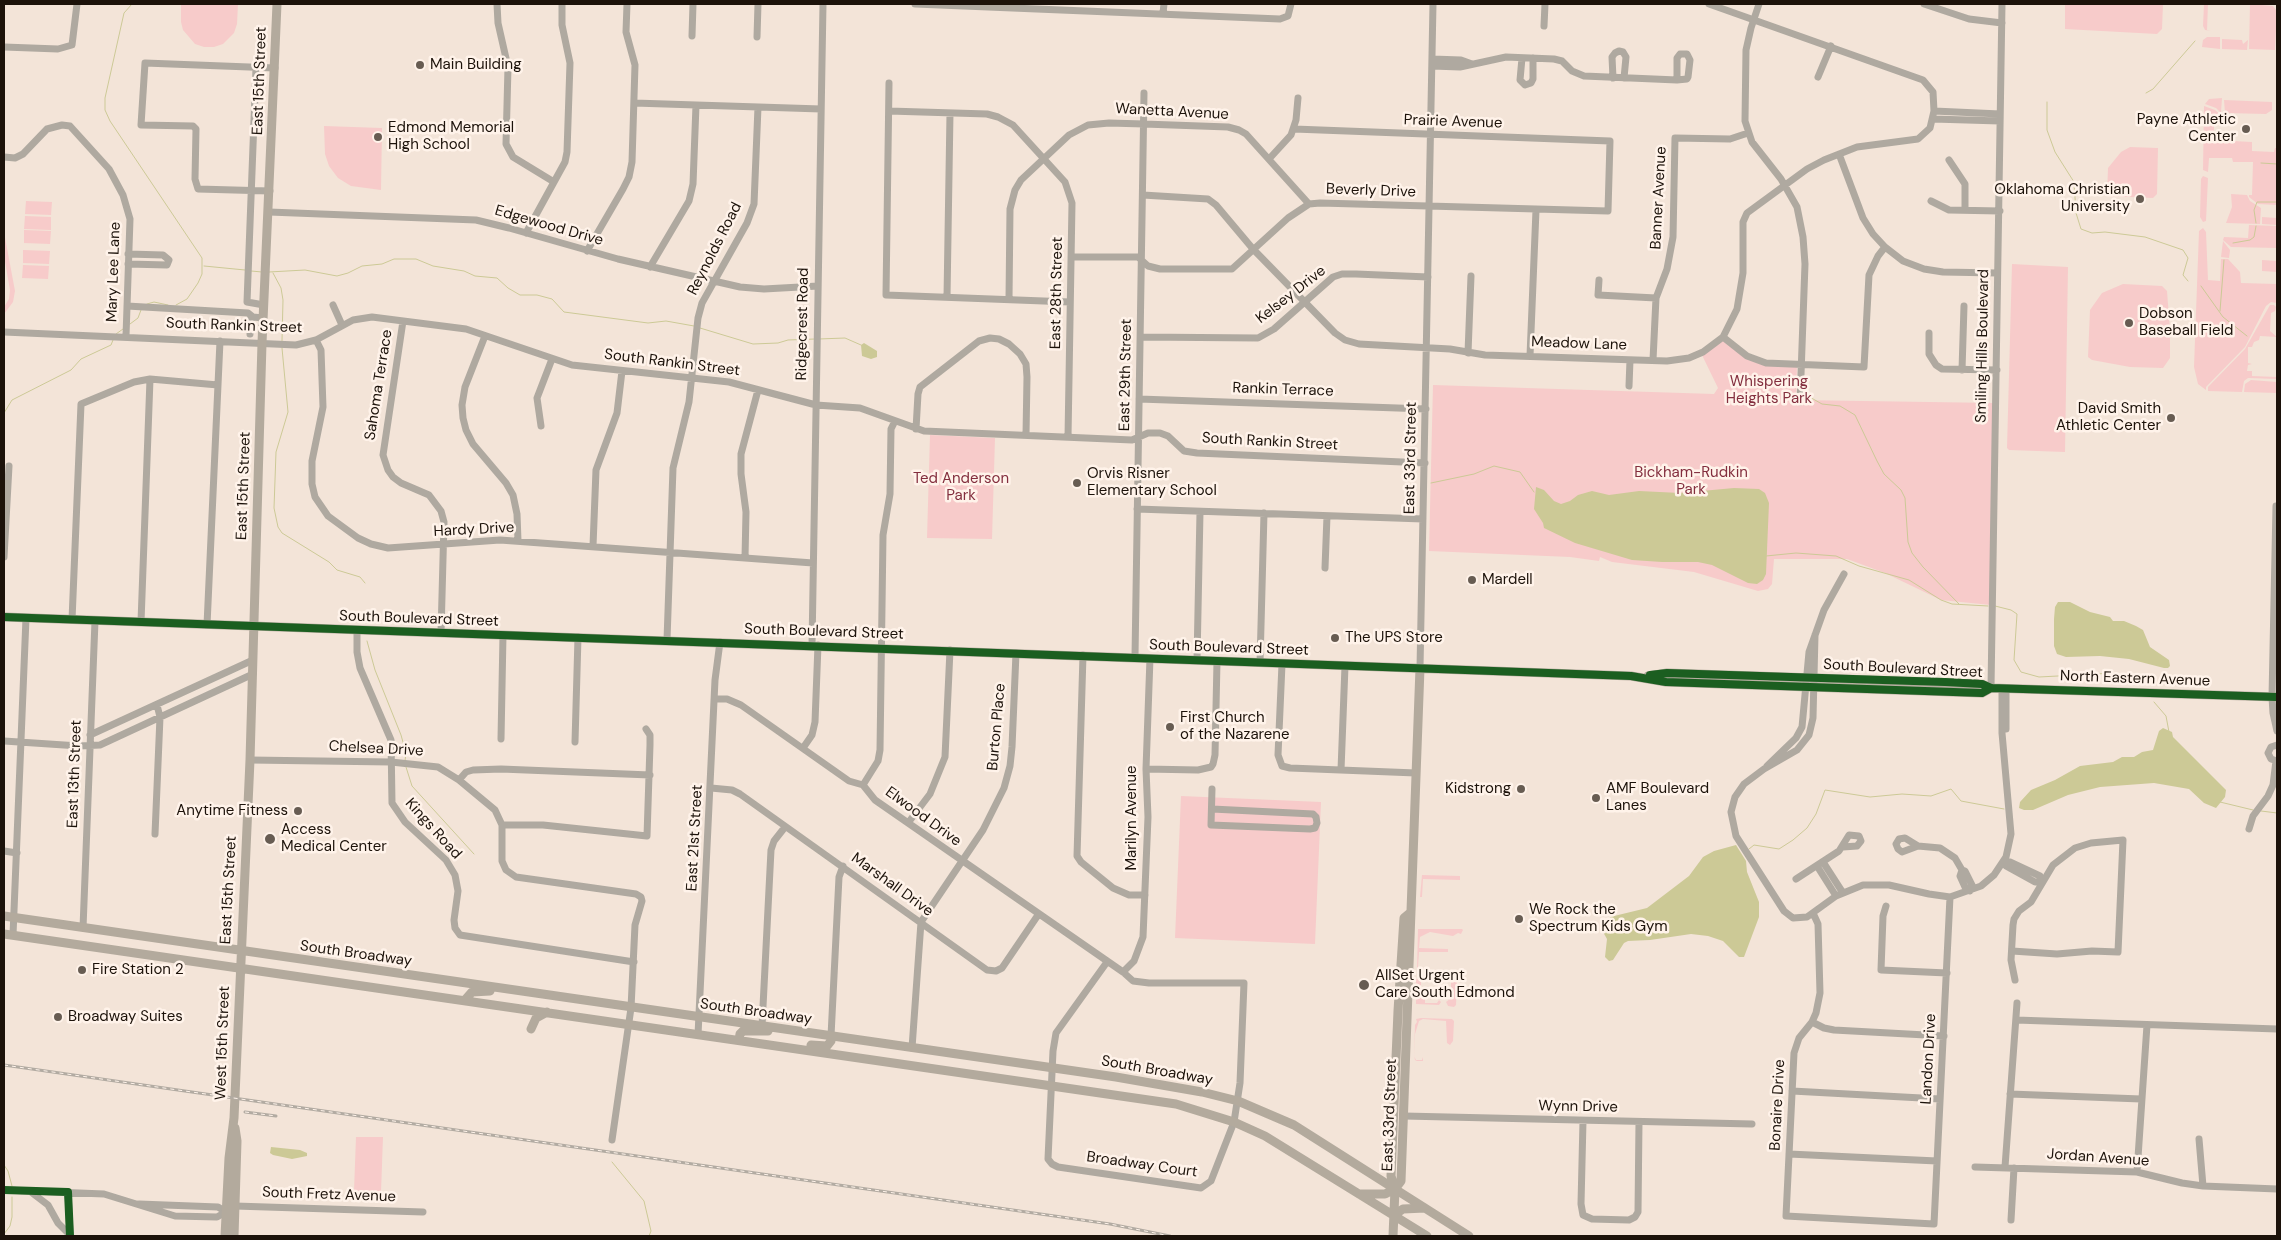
<!DOCTYPE html>
<style>
body{margin:0}
#map{position:relative;width:2281px;height:1240px;overflow:hidden;background:#f3e4d8;font-family:"DM Sans",sans-serif}
canvas{display:block}
.frame{position:absolute;inset:0;border:5px solid #1c120a;pointer-events:none}
</style>
<div id="map">
<canvas width="2281" height="1240"></canvas>
<div class="frame"></div>
</div>
<script>
const ctx = document.querySelector('canvas').getContext('2d');
ctx.lineJoin = 'round';
function fillPath(path, color) { ctx.fillStyle = color; ctx.fill(path, 'evenodd'); }
const shape = rows => new Path2D(rows.map(r => 'M' + r).join(''));
function strokePath(path, color, width, dash) { ctx.strokeStyle = color; ctx.lineWidth = width; ctx.lineCap = dash ? 'butt' : 'round'; ctx.setLineDash(dash || []); ctx.stroke(path); }
function label(font, color, halo, rows, align = 'center') {
  ctx.font = font + ' "DM Sans",sans-serif'; ctx.lineWidth = 5; ctx.setLineDash([]); ctx.textBaseline = 'middle'; ctx.strokeStyle = halo; ctx.fillStyle = color; for (const [text, x, y, turn = 0] of rows) {
    ctx.save(); ctx.translate(x, y); ctx.rotate((+turn || 0) * Math.PI / 180); ctx.textAlign = isNaN(turn) ? turn : align; if (halo) ctx.strokeText(text, 0, 0); ctx.fillText(text, 0, 0); ctx.restore();
  }
}
fillPath(shape([
 [181,4,238,4,237,24,234,33,223,44,214,47,204,47,195,44,183,30,181,22],
 [2065,4,2163,4,2162,29,2157,34,2065,29],
 [2204,4,2208,4,2207,30,2211,31,2205,30,2203,26],
 [2250,4,2273,6,2277,11,2275,50,2249,49],
 [2207,37,2220,37,2220,49,2202,47,2203,40],
 [2222,39,2242,40,2243,44,2248,40,2247,50,2222,49],
 [2222,98,2221,113,2216,108,2205,104,2209,99],
 [2224,100,2272,102,2272,110,2266,114,2225,113],
 [2204,106,2215,110,2223,117,2214,117,2214,140,2252,142,2252,151,2274,152,2275,148,2277,148,2277,205,2258,204,2249,197,2249,195,2252,195,2253,162,2233,162,2232,158,2209,158,2208,172,2203,170],
 [324,126,382,128,381,190,351,186,338,178,329,166,325,154],
 [2130,147,2158,148,2157,194,2153,198,2107,196,2108,168,2121,152],
 [2203,176,2208,178,2206,221,2203,222,2200,217,2201,179],
 [2231,194,2247,195,2250,201,2261,208,2260,224,2226,223,2232,207],
 [26,201,52,202,51,215,25,214],
 [25,216,51,217,51,230,24,229],
 [2262,217,2277,218,2277,225,2262,224],
 [2249,225,2277,226,2277,248,2231,247,2223,240,2224,237,2248,238],
 [2203,228,2206,232,2208,280,2220,281,2221,259,2228,259,2240,272,2241,283,2277,284,2277,303,2271,302,2266,306,2245,347,2206,387,2206,390,2198,384,2194,367,2199,231],
 [24,230,51,231,50,244,24,243],
 [4,232,15,291,13,302,4,314,4,307,9,299,10,290,4,256],
 [2223,241,2230,250,2229,258,2221,257],
 [23,250,50,251,49,264,23,263],
 [2262,260,2277,261,2277,272,2262,271],
 [2012,264,2068,267,2065,452,2009,450,2007,448],
 [23,265,49,266,48,279,22,278],
 [2123,284,2162,286,2167,291,2170,330,2170,358,2163,368,2130,367,2092,360,2088,357,2090,310,2102,293],
 [2270,305,2274,305,2276,307,2275,311,2271,313,2270,331,2277,337,2260,336,2259,340,2254,342,2252,347,2248,347,2248,363,2252,364,2248,365,2247,371,2252,371,2252,376,2277,377,2277,379,2248,378,2244,381,2242,392,2208,391,2208,387,2245,349],
 [1723,337,1754,359,1797,365,1796,400,1996,403,1991,605,1941,600,1885,573,1847,559,1774,559,1772,584,1768,589,1758,591,1694,572,1612,562,1600,557,1599,561,1570,557,1429,551,1433,385,1714,394,1718,388,1701,353],
 [2251,380,2277,382,2277,393,2244,392,2245,384],
 [930,435,995,438,992,539,927,538],
 [1181,796,1321,802,1315,944,1175,938],
 [1422,875,1460,876,1460,880,1423,879,1422,897,1426,897,1420,897],
 [1418,929,1462,929,1463,930,1461,934,1458,933,1453,936,1430,932,1420,937,1419,948,1448,949,1448,952,1419,952,1418,967,1422,968,1419,971,1417,971],
 [1416,979,1425,980,1421,981,1421,998,1425,999,1425,1003,1437,1003,1439,1000,1441,1002,1439,1005,1416,1004],
 [1451,981,1457,982,1456,1005,1454,1007,1448,1006,1446,1002,1451,998],
 [1421,1018,1452,1019,1454,1021,1453,1041,1450,1045,1447,1043,1446,1021,1423,1019,1419,1021,1415,1034,1414,1056,1416,1060,1422,1060,1423,1057,1423,1061,1417,1061,1415,1060,1414,1055,1415,1025,1417,1022,1416,1019],
 [356,1137,383,1137,381,1192,354,1191]
]), '#f7cbca');
fillPath(shape([
 [864,343,877,351,877,357,871,359,862,356,861,345],
 [1536,487,1544,490,1554,501,1561,504,1570,501,1578,495,1592,491,1609,495,1639,491,1680,493,1734,488,1759,489,1765,493,1769,503,1766,574,1763,580,1757,584,1748,583,1712,565,1698,562,1662,562,1632,560,1575,543,1544,528,1543,523,1534,509],
 [2058,602,2070,602,2090,612,2110,617,2113,621,2124,621,2136,626,2143,630,2150,647,2169,660,2170,666,2168,668,2164,668,2129,659,2100,656,2066,657,2057,654,2054,646,2054,619,2055,607],
 [2163,728,2172,732,2173,737,2226,790,2225,797,2216,808,2204,803,2189,789,2154,783,2100,787,2068,795,2033,810,2024,810,2019,808,2020,802,2031,790,2055,780,2080,766,2113,762,2122,757,2134,757,2142,752,2153,750,2159,731],
 [1736,845,1746,861,1747,872,1759,902,1759,917,1744,957,1739,957,1723,941,1708,936,1691,934,1650,940,1628,941,1624,943,1613,960,1609,961,1605,957,1607,939,1603,932,1610,917,1647,908,1689,876,1703,857,1714,851],
 [271,1147,300,1150,307,1153,307,1156,292,1159,273,1155,270,1153]
]), '#ccc996');
strokePath(shape([
 [132,4,124,13,105,98,105,110,110,121,202,258,202,274,198,283,187,299,176,305],
 [2146,93,2153,89,2195,41],
 [2047,102,2047,130,2055,152,2074,182,2076,213,2081,229,2092,233,2105,232,2145,237,2183,250,2188,258,2183,275,2188,281],
 [2261,163,2277,164],
 [2256,223,2254,210,2257,202,2277,202],
 [2233,243,2250,240,2254,237,2256,226],
 [204,266,245,270],
 [251,271,262,272],
 [269,272,305,270,337,276,348,273,362,266,382,264,394,259,416,259,433,266,464,271,475,276,497,278,508,288,520,295,537,295,552,299,564,312,648,323,666,321,694,326],
 [273,273,281,288,283,300,282,341],
 [2201,286,2223,317,2247,336],
 [147,304,154,302,168,305],
 [2220,311,2224,260],
 [130,324,138,318,141,310],
 [700,328,753,344,778,343,788,340,815,339],
 [116,334,123,329],
 [819,339,845,338,861,345],
 [282,348,288,412,276,452,274,508,278,527,282,533,329,562,337,570,360,577,365,583],
 [1806,395,1822,404,1840,406,1855,415,1877,461,1884,474,1901,490,1905,498,1908,542,1912,553,1923,567,1959,604],
 [4,413,12,400,71,370,81,359,111,345,113,340],
 [1431,483,1474,474,1494,466,1520,472,1534,492],
 [1766,556,1796,553,1836,556,1859,566,1909,580,1941,600,1952,604,1988,606],
 [1995,606,2011,610,2017,614,2014,660,2021,672,2039,677,2114,673,2142,682],
 [367,641,375,670,401,735,406,753,405,761],
 [2154,702,2166,716,2169,732],
 [406,767,412,786,474,854],
 [2220,802,2253,810],
 [2261,811,2277,813],
 [1749,849,1754,845,1779,849,1793,840,1807,828,1816,814,1825,790,1870,797,1902,794,1931,796,1951,789,1961,801,2004,809],
 [612,1162,644,1201,651,1231,649,1236],
 [4,1165,8,1171,12,1186],
 [4,1234,10,1226,12,1217,12,1197]
]), '#ccc996', 1);
strokePath(shape([
 [497,4,498,23,508,67,506,144,513,157,554,182],
 [915,4,1280,19,1288,16,1291,4],
 [1759,4,1751,28,1746,50,1745,121,1752,142,1781,179,1797,207,1803,237,1805,264,1800,402],
 [1924,4,1969,19,2002,23],
 [1163,13,1164,4],
 [1544,26,1545,4],
 [692,36,693,4],
 [757,37,758,4],
 [4,47,58,49,72,45,77,4],
 [1522,58,1520,80,1525,85,1531,83,1533,79,1533,58],
 [1432,59,1461,60,1472,64],
 [1432,66,1460,67,1506,57,1554,59,1562,61,1572,71,1584,76,1677,80,1677,58,1680,54,1687,54,1690,60,1688,77,1687,79,1677,80],
 [256,68,247,302,264,305],
 [1818,77,1831,46],
 [1613,78,1612,57,1615,53,1619,51,1623,52,1626,57,1624,78],
 [889,83,886,295,1070,302],
 [634,103,821,109],
 [889,111,987,114,998,117,1013,125,1065,182,1072,203,1068,437],
 [1934,111,2000,114],
 [1933,119,2000,121],
 [1839,154,1863,218,1873,234,1885,247,1903,261,1924,269,1943,272,1997,273],
 [4,157,15,158,23,154,47,129,62,125,70,126,109,169,123,195,130,219,126,336],
 [1269,159,1291,135,1296,120,1298,98],
 [1949,160,1965,184,1965,210],
 [270,191,198,189,195,179,196,129,193,126,141,125,145,63,275,68],
 [1143,195,1208,199,1216,205,1253,249,1335,333,1345,340,1359,344,1450,349,1485,355,1667,361,1689,358,1703,352,1723,337,1737,309,1743,273,1743,222,1747,213,1807,169,1824,160,1857,147,1918,139,1930,128,1934,111,1933,92,1923,80,1709,4],
 [1931,201,1949,210,2000,211],
 [269,212,476,220,509,228,618,259,740,287,764,289,818,286],
 [526,233,565,162,567,152,570,63,562,25,562,4],
 [587,251,623,189,629,177,632,162,635,65,626,32,627,4],
 [1071,257,1138,257,1148,266,1160,269,1232,269,1288,218,1309,204,1320,203,1608,211,1610,141,1294,129],
 [128,264,167,265,169,260,163,255,128,254],
 [650,267,689,201,693,184,696,105],
 [1599,280,1598,295,1656,298],
 [947,297,950,113],
 [1009,299,1010,209,1015,190,1021,180,1069,135,1088,125,1109,123,1144,124,1228,127,1239,130,1246,134,1309,204],
 [333,305,342,325],
 [127,306,248,313,253,317,263,318],
 [403,321,383,455,388,470,393,477,401,483,429,495,441,511,444,522,441,633],
 [4,332,296,345,316,340,353,320,372,317,466,329,572,365,729,382,816,405,860,408,924,431,1132,440,1148,433,1160,433,1168,436,1184,451,1197,453,1425,463],
 [1929,333,1929,354,1936,365,1942,369,1997,370],
 [250,334,251,316],
 [485,336,465,387,462,405,463,418,466,430,473,444,506,483,513,495,517,514,518,541],
 [1141,337,1258,338,1274,329,1333,277,1342,274,1356,274,1428,277],
 [1723,337,1747,356,1766,363,1864,367,1869,275,1878,256,1885,247],
 [316,340,321,350,323,407,312,461,312,484,315,497,328,516,358,538,371,544,388,548,500,540,813,563],
 [1468,353,1471,276],
 [1530,356,1536,210],
 [1653,360,1656,298,1667,269,1673,237,1675,138,1730,139,1748,133],
 [1962,370,1964,306],
 [1629,386,1630,360],
 [1139,399,1426,409],
 [541,426,537,398,552,359],
 [916,429,918,394,920,387,979,341,990,338,999,339,1009,344,1020,354,1026,364,1027,377,1026,435],
 [2276,506,2272,697,2273,713,2277,731],
 [1137,509,1423,519],
 [593,546,596,470,617,413,622,371],
 [4,557,9,466],
 [745,558,746,512,741,474,741,454,758,390],
 [1325,568,1327,516],
 [72,620,81,404,134,382,150,379,218,385],
 [141,622,150,379],
 [207,625,220,341],
 [357,631,357,652,360,668,391,740,392,803,405,822,446,860,455,875,458,891,454,920,455,928,460,935,634,962],
 [1815,635,1813,718,1809,735,1797,750,1764,769,1744,784,1735,797,1731,812,1736,836,1784,911,1793,918,1807,917,1836,896,1863,885,1889,885,1929,894,1950,897,1981,886,1994,875,2006,857,2011,834,2002,733,2002,689],
 [667,640,673,468,689,402,698,318,702,303,747,223,754,204,758,107],
 [812,645,823,4],
 [1083,655,1077,856,1081,862,1113,888,1129,895,1145,895],
 [1135,657,1144,93],
 [1197,660,1200,512],
 [1260,663,1264,513],
 [1282,664,1278,755,1282,766,1290,768,1416,773],
 [1420,668,1433,4],
 [1991,688,2002,4],
 [714,699,727,699,741,705,849,781,863,785,875,800,1123,972,1133,981,1149,983,1244,983,1240,1083,1234,1122,1211,1181,1201,1188,1058,1167,1052,1164,1048,1159,1053,1051,1056,1033,1107,962],
 [2006,729,2006,689],
 [90,735,253,660],
 [501,739,503,635],
 [4,741,79,746,100,745,253,674],
 [575,742,578,637],
 [2277,745,2271,747,2268,753,2271,759,2277,761],
 [803,748,812,735,815,722,818,645],
 [250,760,391,762,438,767,459,780,495,810,502,825,502,861,506,870,516,877,636,894,641,897,642,901,635,925,631,1008,612,1140],
 [1767,766,1796,738,1802,727,1809,652,1824,610,1844,574],
 [1146,769,1198,770,1211,767,1213,764,1215,755,1217,661],
 [1341,770,1345,666],
 [459,780,466,772,473,770,501,769,650,775],
 [863,785,878,761,880,750,883,535,890,494,891,429,895,421],
 [711,788,732,790,740,794,987,970,996,971,1002,968,1038,915],
 [1212,809,1313,814,1316,817,1317,823,1315,828,1310,829,1211,825,1212,789],
 [908,823,930,794,945,757,950,650],
 [502,825,543,825,647,836,650,745,650,735,646,729],
 [2249,829,2253,816,2268,796,2273,785,2276,761],
 [155,834,160,717,157,705],
 [1918,846,1902,852,1898,849,1896,844,1899,839,1905,838,1918,846,1940,848,1955,858,1962,870],
 [4,851,17,853],
 [2004,861,2010,862,2040,876,2042,882,2035,882,2006,866,2004,861],
 [1823,862,1843,893],
 [1817,866,1836,896],
 [1962,870,1965,871,1972,885,1970,891,1965,887,1960,876,1962,870],
 [1796,879,1839,851,1849,835,1859,836,1861,841,1857,846,1843,847],
 [1886,906,1883,916,1881,970,1947,973],
 [1813,913,1818,924,1820,993,1816,1013,1812,1022,1799,1038,1794,1053,1786,1216,1934,1224,1950,897],
 [83,928,95,621],
 [13,935,26,618],
 [2012,951,2057,954,2092,951,2118,952,2123,840,2091,843,2075,848,2053,865,2031,902,2019,911,2014,919,2013,925,2011,960,2015,980],
 [1123,972,1134,961,1143,937,1148,817,1146,769,1150,658],
 [2016,1020,2277,1029],
 [1812,1022,1824,1028,1834,1030,1944,1036],
 [762,1026,771,850,774,841,785,827],
 [698,1035,715,680,720,642],
 [831,1036,839,877,843,866],
 [912,1048,921,922,983,830,1004,788,1010,766,1012,747,1016,653],
 [1792,1091,1940,1099],
 [2010,1094,2141,1099],
 [1404,1116,1752,1124],
 [1583,1121,1581,1204,1583,1215,1592,1219,1629,1220,1635,1217,1638,1212,1639,1122],
 [2199,1139,2203,1186],
 [1789,1154,1937,1161],
 [1975,1167,2137,1172,2182,1183,2203,1186,2277,1189],
 [2005,1167,2017,1003],
 [2137,1172,2147,1025],
 [4,1190,104,1194,175,1216,217,1217,226,1212,218,1207,139,1204],
 [31,1192,48,1205,58,1223,70,1235],
 [68,1192,70,1234],
 [235,1206,423,1212],
 [2011,1220,2014,1168]
]), '#afa9a0', 7);
strokePath(shape([
 [4,617,1631,676,1666,682,1982,693,1991,688],
 [1648,676,1667,673,1815,678,1982,684,1991,688,2277,697],
 [4,916,1116,1077,1202,1092,1238,1101,1294,1125,1469,1236],
 [4,934,1176,1104,1234,1122,1265,1136,1427,1236],
 [465,1000,472,992,490,991],
 [531,1029,536,1018,547,1012],
 [739,1040,740,1034,743,1031,768,1031],
 [811,1045,827,1046,831,1041,831,1036],
 [1359,1194,1385,1194,1395,1189,1401,1181,1420,668],
 [1394,1215,1403,1209,1425,1208],
 [225,1236,229,1158,234,1118,250,760,262,343,277,4],
 [234,1236,237,1141,235,1128],
 [1393,1236,1395,1189,1391,1176,1398,1011,1404,918,1410,913]
]), '#b3aa9d', 9);
const rail = shape([
 [4,1065,1110,1224,1170,1236],
 [245,1112,276,1116]
]);
strokePath(rail, '#b2aba2', 3);
strokePath(rail, '#fff3ea', 1, [4]);
strokePath(shape([
 [4,617,1631,676,1666,682,1982,693,1991,688],
 [1650,675,1667,673,1945,682,1982,684,1991,688,2277,697],
 [4,1190,68,1192,70,1236]
]), '#1b5e20', 8);
for (const [x, y, r, color] of [
 [420,65,5,"#675c52"],
 [2246,129,5,"#675c52"],
 [378,137,5,"#675c52"],
 [2140,199,5,"#675c52"],
 [2129,323,5,"#675c52"],
 [2171,418,5,"#675c52"],
 [1077,483,5,"#675c52"],
 [1472,580,5,"#675c52"],
 [1335,638,5,"#675c52"],
 [1170,727,5,"#675c52"],
 [1521,789,5,"#675c52"],
 [1596,798,5,"#675c52"],
 [298,811,5,"#675c52"],
 [270,839,6,"#675c52"],
 [1519,919,5,"#675c52"],
 [82,970,5,"#675c52"],
 [1364,985,6,"#675c52"],
 [58,1017,5,"#675c52"]
]) { const dot = new Path2D(); dot.arc(x, y, r, 0, 2 * Math.PI); ctx.fillStyle = color; ctx.fill(dot); strokePath(dot, '#fff3ea', 2); }
label('15px', '#1c120a', '#fff3ea', [
 ["Main Building",430,65],
 ["Payne Athletic",2236,120,"right"],
 ["Center",2236,137,"right"],
 ["Edmond Memorial",388,128],
 ["High School",388,145],
 ["Oklahoma Christian",2130,190,"right"],
 ["University",2130,207,"right"],
 ["Dobson",2139,314],
 ["Baseball Field",2139,331],
 ["David Smith",2161,409,"right"],
 ["Athletic Center",2161,426,"right"],
 ["Orvis Risner",1087,474],
 ["Elementary School",1087,491],
 ["Mardell",1482,580],
 ["The UPS Store",1345,638],
 ["First Church",1180,718],
 ["of the Nazarene",1180,735],
 ["Kidstrong",1511,789,"right"],
 ["AMF Boulevard",1606,789],
 ["Lanes",1606,806],
 ["Anytime Fitness",288,811,"right"],
 ["Access",281,830],
 ["Medical Center",281,847],
 ["We Rock the",1529,910],
 ["Spectrum Kids Gym",1529,927],
 ["Fire Station 2",92,970],
 ["AllSet Urgent",1375,976],
 ["Care South Edmond",1375,993],
 ["Broadway Suites",68,1017]
], 'left');
label('15px', '#1c120a', '#fff3ea', [
 ["East 15th Street",260,81,-88],
 ["Wanetta Avenue",1172,112,3],
 ["Prairie Avenue",1453,122,2],
 ["Beverly Drive",1371,191,2],
 ["Banner Avenue",1659,198,-87],
 ["Edgewood Drive",549,226,16],
 ["Reynolds Road",715,249,-63],
 ["Mary Lee Lane",114,272,-88],
 ["East 28th Street",1057,293,-89],
 ["Kelsey Drive",1291,295,-38],
 ["Ridgecrest Road",803,324,-89],
 ["South Rankin Street",234,326,2],
 ["Meadow Lane",1579,344,2],
 ["Smiling Hills Boulevard",1983,346,-89],
 ["South Rankin Street",672,363,7],
 ["East 29th Street",1126,375,-89],
 ["Sahoma Terrace",379,385,-81],
 ["Rankin Terrace",1283,390,2],
 ["South Rankin Street",1270,442,3],
 ["East 33rd Street",1411,458,-89],
 ["East 15th Street",244,486,-88],
 ["Hardy Drive",474,530,-3],
 ["South Boulevard Street",419,619,2],
 ["South Boulevard Street",824,632,2],
 ["South Boulevard Street",1229,648,2],
 ["South Boulevard Street",1903,669,3],
 ["North Eastern Avenue",2135,679,2],
 ["Burton Place",997,727,-85],
 ["Chelsea Drive",376,749,3],
 ["East 13th Street",75,774,-88],
 ["Elwood Drive",923,817,36],
 ["Marilyn Avenue",1132,818,-90],
 ["Kings Road",433,829,48],
 ["East 21st Street",695,838,-87],
 ["Marshall Drive",892,885,36],
 ["East 15th Street",229,890,-87],
 ["South Broadway",356,954,8],
 ["South Broadway",756,1012,8],
 ["West 15th Street",223,1043,-88],
 ["Landon Drive",1929,1059,-87],
 ["South Broadway",1157,1071,10],
 ["Bonaire Drive",1778,1105,-87],
 ["Wynn Drive",1578,1107,1],
 ["East 33rd Street",1390,1115,-88],
 ["Jordan Avenue",2098,1158,4],
 ["Broadway Court",1142,1165,8],
 ["South Fretz Avenue",329,1195,2]
]);
label('15px', '#832e3e', '#fff3ea', [
 ["Whispering",1769,382],
 ["Heights Park",1769,399],
 ["Bickham-Rudkin",1691,473],
 ["Park",1691,490],
 ["Ted Anderson",961,479],
 ["Park",961,496]
]);
</script>
